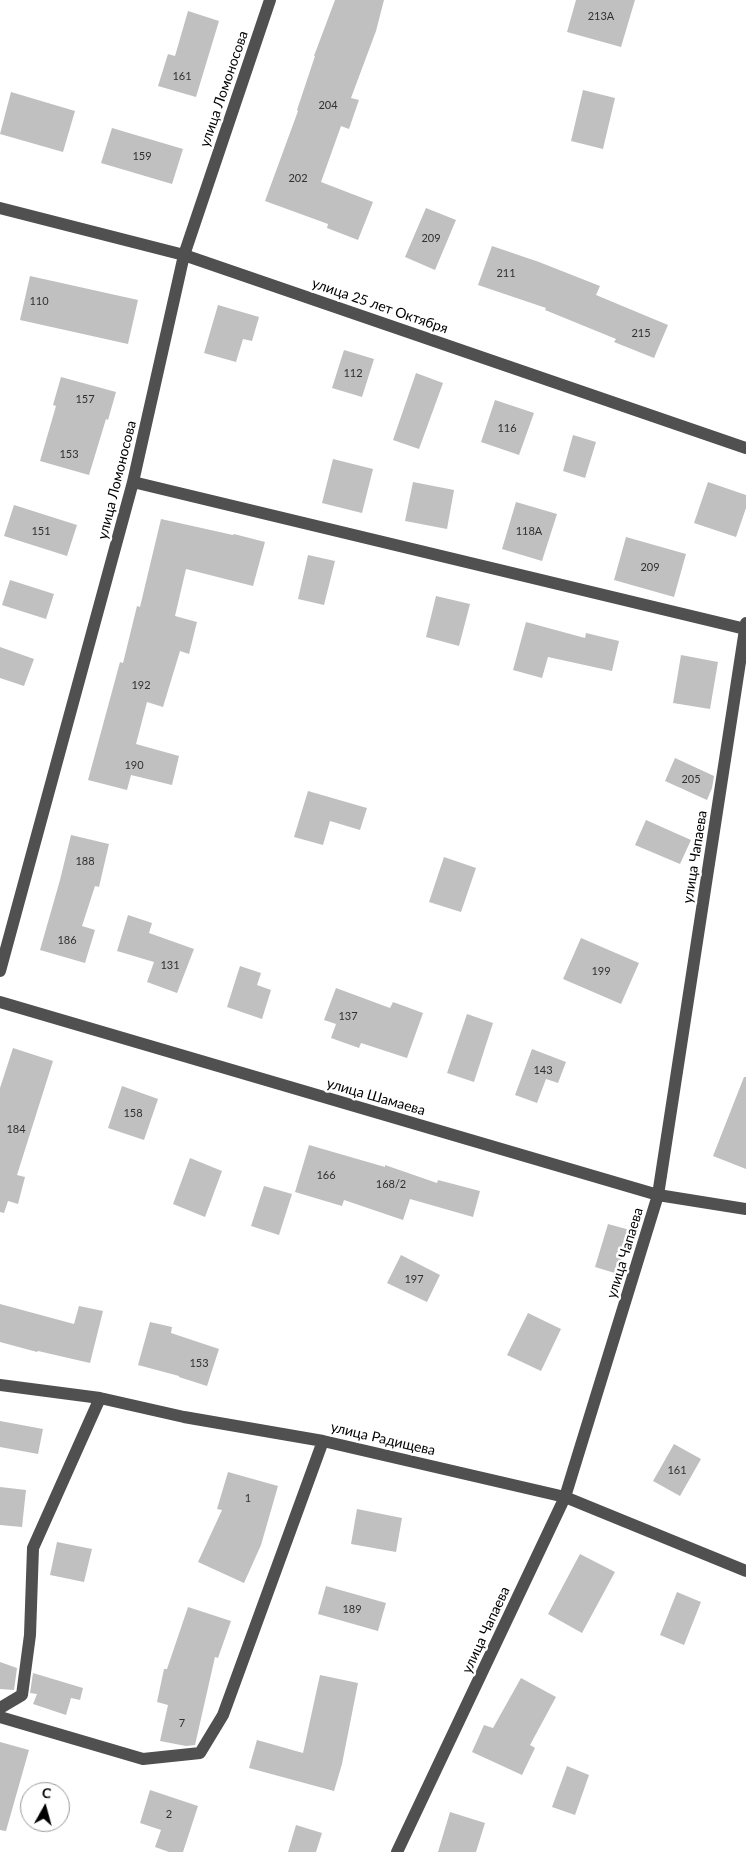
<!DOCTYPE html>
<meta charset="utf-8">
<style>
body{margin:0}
#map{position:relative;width:746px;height:1852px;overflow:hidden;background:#fff;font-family:Lato,sans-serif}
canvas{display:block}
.north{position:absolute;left:20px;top:1782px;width:50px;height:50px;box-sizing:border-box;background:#fff;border:1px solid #999;border-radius:50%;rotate:7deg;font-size:14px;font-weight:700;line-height:20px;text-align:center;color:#000}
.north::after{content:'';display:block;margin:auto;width:18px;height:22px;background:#000;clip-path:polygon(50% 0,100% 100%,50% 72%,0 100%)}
</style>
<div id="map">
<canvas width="746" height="1852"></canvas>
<div class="north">С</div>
</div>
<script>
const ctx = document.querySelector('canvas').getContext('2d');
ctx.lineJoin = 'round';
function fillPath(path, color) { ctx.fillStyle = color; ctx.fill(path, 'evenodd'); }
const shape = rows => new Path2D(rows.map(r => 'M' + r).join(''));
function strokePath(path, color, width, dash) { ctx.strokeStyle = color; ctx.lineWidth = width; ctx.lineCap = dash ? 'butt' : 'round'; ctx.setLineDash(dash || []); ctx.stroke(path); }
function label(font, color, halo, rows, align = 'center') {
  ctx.font = font + ' Lato,sans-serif'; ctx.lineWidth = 5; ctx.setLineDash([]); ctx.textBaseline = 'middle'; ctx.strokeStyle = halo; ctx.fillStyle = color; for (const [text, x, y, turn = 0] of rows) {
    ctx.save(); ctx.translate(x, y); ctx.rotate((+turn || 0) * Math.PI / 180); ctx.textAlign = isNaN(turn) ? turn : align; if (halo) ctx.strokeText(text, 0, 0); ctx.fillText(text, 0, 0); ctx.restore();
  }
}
fillPath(shape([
 [335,0,384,0,376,31,351,98,359,100,349,129,341,126,321,182,373,202,358,240,327,228,328,224,265,201,298,111,297,110,315,56,314,56],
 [576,0,635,0,621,47,567,32],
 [188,11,219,21,196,97,158,86,168,54,175,56],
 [583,90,615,98,603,149,571,141],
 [11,92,75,111,63,152,0,134],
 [112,128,183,149,172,184,101,163],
 [426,208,456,220,435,270,405,257],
 [492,246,539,262,600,286,596,295,668,325,654,358,614,342,616,339,545,310,546,308,478,285],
 [30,276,138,300,128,344,20,320],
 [218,305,259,317,252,341,243,339,236,362,204,353],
 [344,350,374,359,362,397,332,388],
 [416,373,443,383,419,449,393,440],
 [61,377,116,392,108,420,106,419,89,475,40,461,56,406,53,405],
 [495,400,534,413,519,455,481,442],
 [573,435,596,442,585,478,563,471],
 [333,459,373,469,362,513,322,503],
 [413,482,454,490,447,529,405,521],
 [708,482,746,495,746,508,736,537,694,523],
 [516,502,557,514,542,561,502,549],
 [14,505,77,525,67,556,4,536],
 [161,519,233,535,234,534,265,542,253,586,186,569,175,616,197,622,189,654,180,651,163,707,147,702,136,744,179,756,172,785,131,775,127,790,88,780,120,662,123,663,137,606,140,607],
 [626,537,686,554,674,597,614,580],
 [308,555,335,561,324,605,298,599],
 [10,580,54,594,46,619,2,605],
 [436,596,470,604,459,646,426,637],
 [526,622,585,638,586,633,619,641,612,671,548,657,542,678,513,670],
 [0,647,34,659,24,686,0,678],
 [681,655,718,662,710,709,673,703],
 [675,758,714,776,712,788,707,800,665,781],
 [308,791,367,808,360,830,330,821,323,845,294,837],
 [646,820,691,840,680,864,635,845],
 [71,835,109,844,99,887,95,886,82,926,95,930,85,963,40,950,60,880],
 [444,857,476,868,461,912,429,902],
 [128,915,152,923,149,933,194,949,177,993,147,982,154,962,117,951],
 [581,938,639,963,621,1004,563,979],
 [240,966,261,973,257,985,271,990,262,1019,227,1007],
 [336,988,390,1008,393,1002,423,1013,407,1058,361,1043,359,1048,331,1038,336,1024,324,1020],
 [467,1014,493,1023,474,1082,447,1073],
 [13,1048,53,1061,17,1175,25,1177,18,1204,8,1201,4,1213,0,1212,0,1088],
 [532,1049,566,1062,558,1083,546,1079,537,1103,515,1095],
 [744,1077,746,1077,746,1169,713,1156],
 [122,1086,158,1099,144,1140,108,1128],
 [309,1145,385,1167,385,1165,437,1183,438,1180,480,1191,473,1217,410,1199,403,1220,344,1200,342,1206,295,1192],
 [190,1158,222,1171,205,1217,173,1204],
 [264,1186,292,1194,279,1235,251,1226],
 [608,1224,630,1230,618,1274,595,1267],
 [401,1255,440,1275,427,1302,387,1283],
 [0,1304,74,1324,79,1306,103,1311,90,1363,38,1351,37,1352,0,1342],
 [528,1313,561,1329,541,1371,507,1355],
 [150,1322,172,1327,171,1333,219,1349,207,1386,179,1377,179,1376,138,1365],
 [0,1421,43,1429,38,1454,0,1447],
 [674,1444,701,1459,680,1496,653,1481],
 [228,1472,278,1486,261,1545,244,1583,198,1562,222,1510,217,1509],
 [0,1487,26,1490,22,1527,0,1525],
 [357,1509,402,1518,396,1552,351,1544],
 [57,1542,92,1549,84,1582,50,1575],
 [580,1554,615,1572,582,1633,548,1614],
 [326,1586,386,1603,378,1631,318,1614],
 [677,1592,701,1602,684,1645,660,1635],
 [188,1607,231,1621,218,1658,215,1657,195,1745,186,1746,160,1741,168,1705,157,1702,164,1669,167,1669],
 [0,1662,17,1668,14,1690,0,1689],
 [33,1673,83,1688,80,1700,71,1698,66,1715,33,1704,37,1694,30,1693],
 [320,1675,358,1683,342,1764,334,1791,249,1768,257,1740,303,1753],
 [521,1678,556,1697,530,1745,535,1748,522,1775,472,1752,484,1725,493,1728],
 [0,1742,29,1750,6,1831,0,1830],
 [567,1766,589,1775,575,1815,552,1807],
 [150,1790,198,1806,183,1852,169,1852,155,1847,161,1830,140,1823],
 [450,1812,485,1823,476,1852,438,1852],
 [296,1825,322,1833,316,1852,288,1852]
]), '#c0c0c0');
strokePath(shape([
 [0,208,184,255,746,448],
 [133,482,745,629],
 [0,971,133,482,184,255,270,0],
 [0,1002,658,1195,746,1209],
 [0,1385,100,1398,184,1417,323,1441,565,1497,746,1571],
 [0,1708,22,1695,30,1635,33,1548,100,1398],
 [0,1717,143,1759,200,1753,223,1715,323,1441],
 [397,1852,565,1497,658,1195,746,623]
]), '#505050', 12);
label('11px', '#303030', null, [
 ["213А",601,16],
 ["161",182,76],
 ["204",328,105],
 ["159",142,156],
 ["202",298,178],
 ["209",431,238],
 ["211",506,273],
 ["110",39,301],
 ["215",641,333],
 ["112",353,373],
 ["157",85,399],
 ["116",507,428],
 ["153",69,454],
 ["151",41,531],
 ["118А",529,531],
 ["209",650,567],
 ["192",141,685],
 ["190",134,765],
 ["205",691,779],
 ["188",85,861],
 ["186",67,940],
 ["131",170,965],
 ["199",601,971],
 ["137",348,1016],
 ["143",543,1070],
 ["158",133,1113],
 ["184",16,1129],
 ["166",326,1175],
 ["168/2",391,1184],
 ["197",414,1279],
 ["153",199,1363],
 ["161",677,1470],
 ["1",248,1498],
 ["189",352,1609],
 ["7",182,1723],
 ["2",169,1814]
]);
label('14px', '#000', '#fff', [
 ["улица Ломоносова",224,89,-71],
 ["улица 25 лет Октября",380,306,19],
 ["улица Ломоносова",117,480,-76],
 ["улица Чапаева",695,857,-81],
 ["улица Шамаева",376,1097,16],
 ["улица Чапаева",625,1253,-73],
 ["улица Радищева",383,1439,13],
 ["улица Чапаева",486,1630,-65]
]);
</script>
